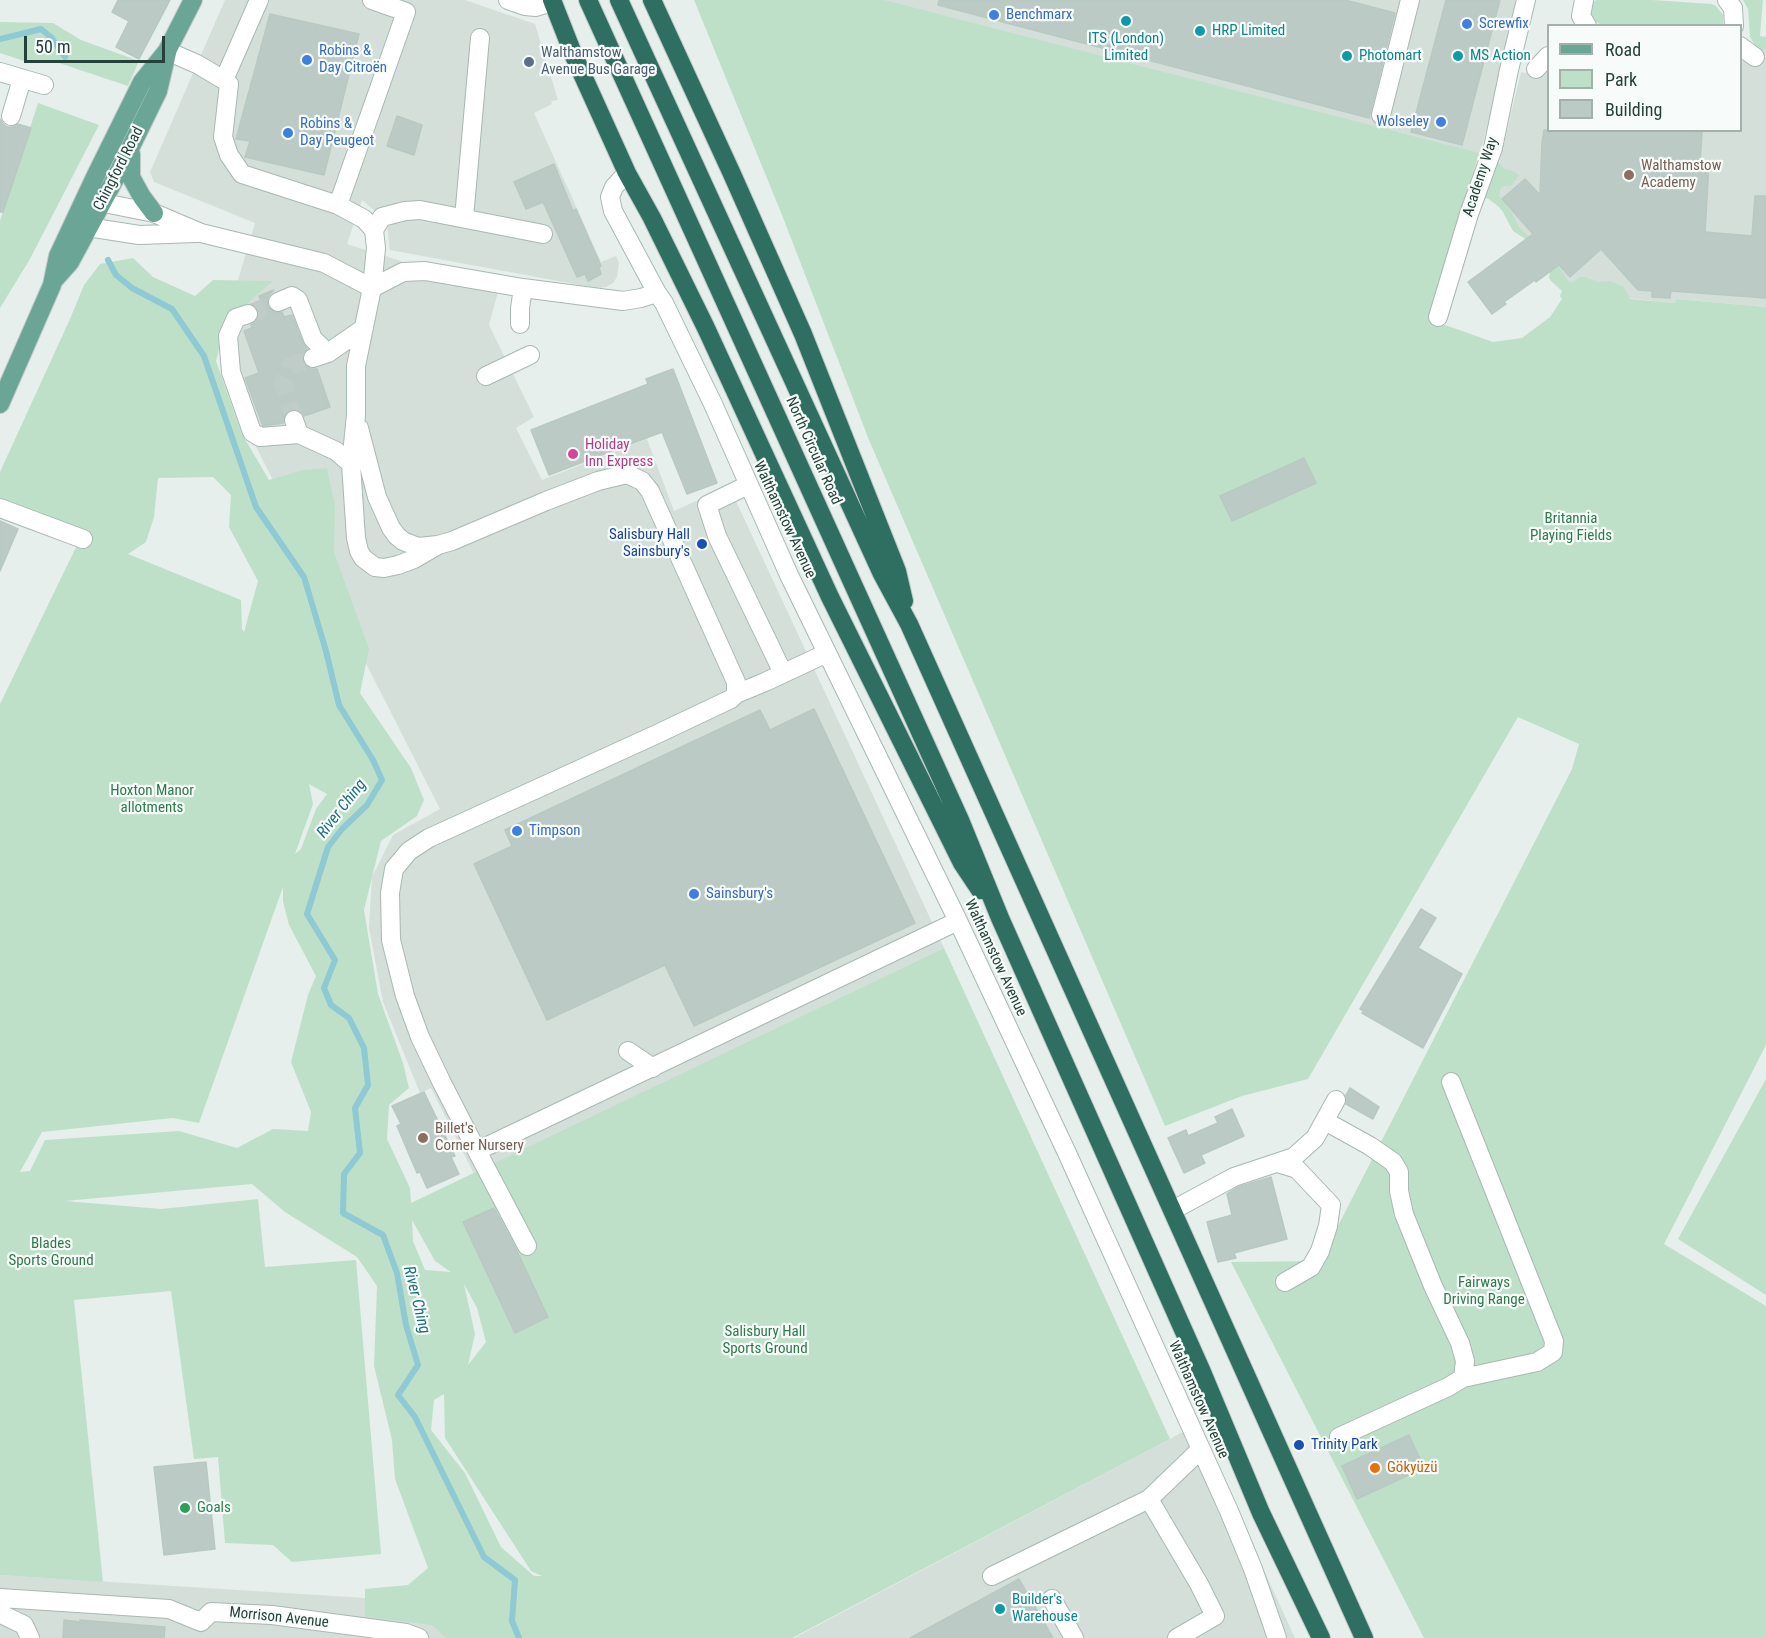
<!DOCTYPE html>
<meta charset="utf-8">
<style>
body{margin:0}
#map{position:relative;width:1766px;height:1638px;overflow:hidden;background:#e6efeb;font-family:"Roboto Condensed",sans-serif}
canvas{display:block}
.legend{position:absolute;left:1547px;top:24px;width:195px;height:108px;box-sizing:border-box;background:#f7fbf9;border:2px solid #a3b1ad;margin:0;padding:8px 10px;list-style:none;font-size:18px;color:#24423a}
.legend li{display:flex;align-items:center;gap:12px;height:30px}
.legend b{width:30px;border:2px solid #a3b1ad}
.scale{position:absolute;left:24px;top:36px;width:141px;height:27px;box-sizing:border-box;border:3px solid #24423a;border-top:0;padding-left:8px;font-size:18px;line-height:21px;white-space:nowrap;color:#24423a;-webkit-text-stroke:4px #f7fbf9;paint-order:stroke}
</style>
<div id="map">
<canvas width="1766" height="1638"></canvas>
<ul class="legend">
<li><b style="height:8px;background:#6aa596"></b>Road</li>
<li><b style="height:16px;background:#bfe0c8"></b>Park</li>
<li><b style="height:16px;background:#bbcac4"></b>Building</li>
</ul>
<div class="scale">50 m</div>
</div>
<script>
const ctx = document.querySelector('canvas').getContext('2d');
ctx.lineJoin = 'round';
function fillPath(path, color) { ctx.fillStyle = color; ctx.fill(path, 'evenodd'); }
const shape = rows => new Path2D(rows.map(r => 'M' + r).join(''));
function strokePath(path, color, width, dash) { ctx.strokeStyle = color; ctx.lineWidth = width; ctx.lineCap = dash ? 'butt' : 'round'; ctx.setLineDash(dash || []); ctx.stroke(path); }
function label(font, color, halo, rows, align = 'center') {
  ctx.font = font + ' "Roboto Condensed",sans-serif'; ctx.lineWidth = 4.5; ctx.setLineDash([]); ctx.textBaseline = 'middle'; ctx.strokeStyle = halo; ctx.fillStyle = color; for (const [text, x, y, turn = 0] of rows) {
    ctx.save(); ctx.translate(x, y); ctx.rotate((+turn || 0) * Math.PI / 180); ctx.textAlign = isNaN(turn) ? turn : align; if (halo) ctx.strokeText(text, 0, 0); ctx.fillText(text, 0, 0); ctx.restore();
  }
}
fillPath(shape([
 [225,0,465,0,535,24,558,100,551,101,552,104,534,113,601,262,616,256,619,263,617,277,613,283,606,287,596,288,390,250,387,225,382,217,362,200,347,244,498,292,489,325,534,417,516,428,542,480,647,439,674,511,729,486,944,948,474,1174,431,1088,420,1093,383,1002,369,928,372,877,393,835,440,809,247,429,218,347,255,223,154,182,150,172],
 [868,0,1520,0,1479,158],
 [1766,48,1766,307,1676,299,1675,303,1566,292,1485,187,1499,164,1521,72,1543,76,1548,70,1548,130,1740,130,1741,62],
 [1197,1424,1295,1638,794,1638,1170,1439],
 [0,1575,460,1604,499,1638,0,1638]
]), '#d4dfda');
fillPath(shape([
 [694,0,884,0,1479,153,1431,316,1437,322,1493,342,1522,338,1550,317,1562,299,1560,296,1562,291,1551,281,1549,278,1550,272,1524,238,1513,231,1503,212,1498,206,1487,198,1483,201,1493,177,1494,165,1498,162,1505,169,1513,171,1519,175,1511,186,1504,186,1500,189,1499,196,1512,213,1519,227,1559,267,1569,282,1574,282,1579,277,1585,277,1598,282,1610,281,1624,287,1630,299,1675,303,1676,299,1766,307,1766,1045,1664,1244,1766,1306,1766,1638,1424,1638,1231,1262,1320,1261,1572,769,1579,744,1518,717,1308,1079,1242,1096,1165,1126,869,440,782,215],
 [1596,0,1652,0,1712,4,1716,6,1723,15,1723,26,1601,25,1591,18,1589,13,1589,6],
 [1743,0,1763,0,1760,36,1766,37,1766,48,1760,53,1750,37,1748,9],
 [0,22,53,23,81,40,139,61,128,86,56,62,24,61,0,53],
 [38,103,99,125,30,259,0,308,0,221],
 [133,258,153,277,195,296,213,280,273,281,251,300,224,329,216,361,242,434,269,480,303,470,327,468,335,506,334,552,369,649,360,693,411,768,424,800,417,816,381,841,364,910,378,994,403,1063,409,1088,389,1105,387,1139,410,1188,411,1203,944,948,1170,1439,792,1638,446,1638,432,1625,365,1617,365,1589,408,1585,428,1568,395,1479,392,1440,374,1366,377,1286,357,1257,285,1212,252,1184,65,1201,161,1209,258,1199,265,1267,356,1260,381,1554,292,1562,273,1545,225,1543,218,1457,194,1459,171,1291,74,1300,103,1582,0,1575,0,704,79,541,0,502,0,472,70,319,84,285,100,264],
 [213,477,231,495,229,527,258,581,244,632,242,629,241,600,128,554,146,542,154,517,158,478],
 [309,784,327,794,316,809,301,849,295,854,313,804],
 [283,887,283,901,289,925,316,976,308,995,291,1062,311,1112,308,1131,273,1129,237,1148,179,1131,45,1140,30,1171,20,1172,42,1132,173,1118,199,1123],
 [412,1220,435,1261,451,1272,425,1270,413,1241],
 [464,1284,477,1308,486,1342,468,1365,475,1334],
 [444,1394,445,1438,531,1571,542,1576,534,1576,501,1547,465,1473,431,1430,434,1400],
 [1766,1079,1766,1295,1678,1239]
]), '#bfe0c8');
strokePath(shape([
 [0,39,41,29,51,37,65,57],
 [108,260,116,275,132,288,172,309,204,356,256,507,304,577,326,651,339,705,373,760,382,780,367,805,342,829,328,847,307,914,335,960,324,988,331,1005,349,1018,364,1048,368,1085,355,1108,360,1153,344,1174,343,1213,383,1235,397,1273,406,1325,418,1365,398,1395,415,1417,484,1557,515,1580,512,1621,519,1638]
]), '#8ec9d4', 6);
const building = shape([
 [118,0,170,0,139,59,116,47,129,21,112,12,118,0],
 [939,0,1345,0,1395,13,1369,118,938,5,939,0],
 [1446,0,1500,0,1462,145,1411,132,1446,0],
 [270,14,359,34,324,175,245,157,250,141,236,139,270,14],
 [397,116,422,125,414,155,387,146,397,116],
 [0,119,3,124,7,127,13,127,18,124,31,128,3,212,0,212,0,119],
 [1544,130,1678,130,1702,132,1700,163,1709,164,1705,232,1752,236,1755,196,1766,196,1766,298,1671,291,1670,298,1652,297,1652,291,1638,290,1601,249,1570,277,1559,265,1536,282,1535,280,1504,302,1506,304,1492,314,1468,282,1533,234,1502,199,1525,179,1540,195,1542,143,1544,130],
 [554,164,573,211,576,209,601,266,599,267,601,274,588,281,585,274,577,277,543,202,526,209,514,182,554,164],
 [274,290,269,295,267,300,268,307,276,313,282,312,284,317,292,315,303,343,307,349,302,355,303,362,310,369,317,369,330,407,304,416,301,411,291,409,285,413,283,423,263,426,245,378,259,373,244,331,252,328,251,325,256,322,259,317,258,310,254,305,261,302,259,296,274,290],
 [673,369,717,483,687,494,662,432,549,475,531,430,648,384,646,379,673,369],
 [1304,458,1316,483,1232,521,1220,496,1304,458],
 [0,521,18,529,0,571,0,521],
 [814,709,915,923,694,1026,665,965,547,1020,474,864,512,846,505,830,760,710,770,730,814,709],
 [1421,909,1436,918,1418,948,1462,974,1423,1048,1362,1013,1364,1011,1360,1009,1421,909],
 [1350,1088,1379,1107,1373,1119,1346,1104,1346,1095,1350,1088],
 [424,1092,455,1156,451,1157,459,1174,427,1188,420,1172,417,1173,397,1126,401,1124,392,1106,424,1092],
 [1232,1109,1244,1136,1201,1155,1205,1163,1184,1173,1168,1138,1186,1130,1188,1136,1218,1123,1215,1117,1232,1109],
 [1271,1177,1287,1239,1234,1253,1236,1258,1218,1262,1207,1222,1232,1215,1227,1194,1238,1187,1271,1177],
 [494,1208,515,1247,548,1317,515,1333,463,1222,494,1208],
 [1409,1435,1424,1468,1357,1499,1342,1466,1409,1435],
 [206,1462,215,1549,164,1555,154,1467,206,1462],
 [1019,1579,1053,1638,910,1638,1019,1579],
 [64,1620,80,1622,80,1620,165,1627,164,1638,63,1638,64,1620]
]);
fillPath(building, '#bbcac4');
strokePath(building, '#b8c9c2', 1.5);
strokePath(shape([
 [248,314,278,302],
 [294,420,283,384,290,366,313,358]
]), '#bfccc8', 18, [18, 9]);
const minor = shape([
 [508,0,525,6,536,7,552,2],
 [1584,0,1581,16,1587,26],
 [1727,0,1733,8,1734,26],
 [1740,46,1755,57],
 [167,51,197,64,224,80,229,84,223,137,229,155,242,174,338,205,364,219,374,230,376,248,372,288,356,366,356,415,351,464,356,538,359,551,363,558,375,567,384,568,398,565,414,559,438,545],
 [1536,69,1548,56],
 [0,72,44,85],
 [224,80,259,0],
 [1381,115,1410,0],
 [11,116,22,79],
 [627,173,614,187,610,197,613,211,657,293,664,303,713,404,789,575,958,921,1067,1153,1229,1511,1253,1569,1277,1638],
 [89,200,154,213,201,233,324,263,372,288],
 [338,205,406,12,372,0],
 [464,218,480,38],
 [75,225,139,235,196,233],
 [374,230,382,217,405,211,420,210,543,234],
 [372,288,403,272,425,271,523,288,623,301,641,298,657,293],
 [278,302,292,296,298,300,313,339,328,353],
 [248,314,236,318,228,336,231,372,252,432,260,437,299,434],
 [1438,317,1469,214,1493,148,1509,70,1526,0],
 [520,324,520,308,523,288],
 [313,358,328,353,364,328],
 [486,376,530,355],
 [294,420,299,434,336,451,351,464],
 [359,428,377,497,391,528,397,536,403,541,418,547,438,545,452,541,546,501,598,481,627,474,642,481,650,491,736,682,736,694],
 [748,485,707,505,717,536,783,673],
 [0,508,83,539],
 [827,653,765,682,736,694,731,699,655,735,429,838,409,851,394,869,390,893,391,940,405,996,420,1037,442,1083,477,1151,958,921],
 [628,1051,653,1068],
 [1451,1082,1554,1341,1553,1352,1537,1362,1463,1378],
 [1325,1121,1370,1146,1393,1162,1399,1172,1399,1191,1404,1214,1433,1286,1460,1343,1465,1361,1463,1378,1448,1387,1339,1437],
 [477,1151,527,1246],
 [1277,1163,1297,1169,1331,1205,1328,1226,1320,1251,1311,1267,1285,1282],
 [1173,1210,1234,1177,1294,1157,1315,1138,1336,1100],
 [992,1576,1149,1499],
 [0,1598,169,1609,201,1622,211,1612,272,1615,406,1633,419,1638],
 [1052,1599,1074,1638],
 [0,1609,3,1615,24,1625,30,1638],
 [1177,1638,1215,1616,1199,1584,1149,1499,1201,1449]
]);
const major = shape([
 [131,154,131,177,142,197,154,213],
 [54,280,70,262,116,177,158,91,167,53],
 [0,404,52,285,58,256,95,177,142,82,167,51,193,0]
]);
const highway = shape([
 [552,0,574,56,627,173,652,218,706,328,830,597,962,863,980,890],
 [588,0,960,820,1000,918,1202,1372,1261,1513,1321,1638],
 [619,0,882,574,909,624,1364,1638],
 [652,0,732,174,803,334,897,571,904,601]
]);
strokePath(minor, '#a8b8b2', 20);
strokePath(major, '#c2cac8', 20);
strokePath(highway, '#c2cac8', 20);
strokePath(minor, '#fff', 18);
strokePath(major, '#6aa596', 18);
strokePath(highway, '#2f6f62', 18);
for (const [x, y, r, color] of [
 [994,15,6,"#3f7fe0"],
 [1126,21,6,"#0f9aa8"],
 [1467,24,6,"#3f7fe0"],
 [1200,31,6,"#0f9aa8"],
 [1347,56,6,"#0f9aa8"],
 [1458,56,6,"#0f9aa8"],
 [307,60,6,"#3f7fe0"],
 [529,62,6,"#5c6f8a"],
 [1441,122,6,"#3f7fe0"],
 [288,133,6,"#3f7fe0"],
 [1629,175,6,"#8d6e63"],
 [573,454,6,"#d1479c"],
 [702,544,6,"#1a4fb4"],
 [517,831,6,"#3f7fe0"],
 [694,894,6,"#3f7fe0"],
 [423,1138,6,"#8d6e63"],
 [1299,1445,6,"#1a4fb4"],
 [1375,1468,6,"#e8710a"],
 [185,1508,6,"#2e9e5b"],
 [1000,1609,6,"#0f9aa8"]
]) { const dot = new Path2D(); dot.arc(x, y, r, 0, 2 * Math.PI); ctx.fillStyle = color; ctx.fill(dot); strokePath(dot, '#f7fbf9', 2); }
label('15px', '#366cbe', '#f7fbf9', [
 ["Benchmarx",1006,15],
 ["Screwfix",1479,24],
 ["Robins &",319,51],
 ["Day Citroën",319,68],
 ["Wolseley",1429,122,"right"],
 ["Robins &",300,124],
 ["Day Peugeot",300,141],
 ["Timpson",529,831],
 ["Sainsbury's",706,894]
], 'left');
label('15px', '#0d838f', '#f7fbf9', [
 ["HRP Limited",1212,31],
 ["ITS (London)",1126,39,"center"],
 ["Limited",1126,56,"center"],
 ["Photomart",1359,56],
 ["MS Action",1470,56],
 ["Builder's",1012,1600],
 ["Warehouse",1012,1617]
], 'left');
label('15px', '#4e5e75', '#f7fbf9', [
 ["Walthamstow",541,53],
 ["Avenue Bus Garage",541,70]
], 'left');
label('15px', '#785e54', '#f7fbf9', [
 ["Walthamstow",1641,166],
 ["Academy",1641,183],
 ["Billet's",435,1129],
 ["Corner Nursery",435,1146]
], 'left');
label('15px', '#24423a', '#f7fbf9', [
 ["Chingford Road",119,169,-63],
 ["Academy Way",1481,177,-72],
 ["North Circular Road",813,451,66],
 ["Walthamstow Avenue",784,520,65],
 ["Walthamstow Avenue",995,958,65],
 ["Walthamstow Avenue",1198,1400,66],
 ["Morrison Avenue",279,1618,6]
]);
label('15px', '#b23c85', '#f7fbf9', [
 ["Holiday",585,445],
 ["Inn Express",585,462]
], 'left');
label('15px', '#2d7a4b', '#f7fbf9', [
 ["Britannia",1571,519],
 ["Playing Fields",1571,536],
 ["Hoxton Manor",152,791],
 ["allotments",152,808],
 ["Blades",51,1244],
 ["Sports Ground",51,1261],
 ["Fairways",1484,1283],
 ["Driving Range",1484,1300],
 ["Salisbury Hall",765,1332],
 ["Sports Ground",765,1349]
]);
label('15px', '#164399', '#f7fbf9', [
 ["Salisbury Hall",690,535],
 ["Sainsbury's",690,552],
 ["Trinity Park",1311,1445,"left"]
], 'right');
label('15px', '#c56008', '#f7fbf9', [
 ["Gökyüzü",1387,1468]
], 'left');
label('15px', '#27864d', '#f7fbf9', [
 ["Goals",197,1508]
], 'left');
label('italic 16px', '#1c6f80', '#f7fbf9', [
 ["River Ching",342,809,-52],
 ["River Ching",416,1300,76]
]);
</script>
